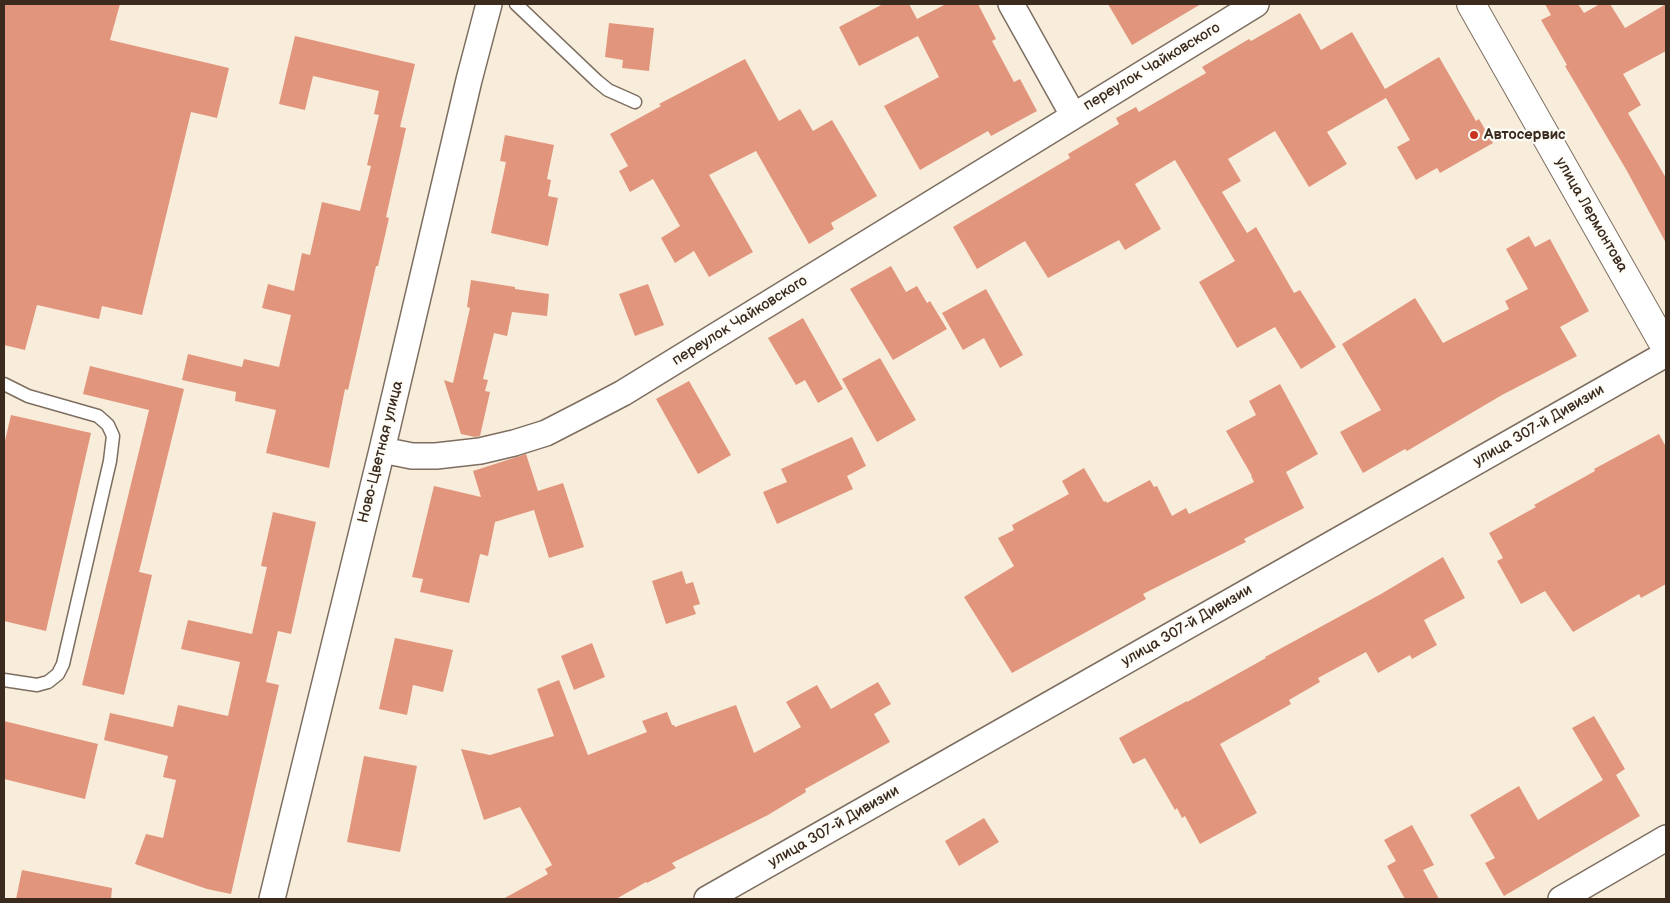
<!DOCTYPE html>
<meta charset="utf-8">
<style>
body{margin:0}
#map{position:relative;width:1670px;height:903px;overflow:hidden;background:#f8eddb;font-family:"Balsamiq Sans",sans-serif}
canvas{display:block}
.frame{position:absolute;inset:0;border:5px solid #3b2a1e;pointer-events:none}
</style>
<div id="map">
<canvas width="1670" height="903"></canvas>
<div class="frame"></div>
</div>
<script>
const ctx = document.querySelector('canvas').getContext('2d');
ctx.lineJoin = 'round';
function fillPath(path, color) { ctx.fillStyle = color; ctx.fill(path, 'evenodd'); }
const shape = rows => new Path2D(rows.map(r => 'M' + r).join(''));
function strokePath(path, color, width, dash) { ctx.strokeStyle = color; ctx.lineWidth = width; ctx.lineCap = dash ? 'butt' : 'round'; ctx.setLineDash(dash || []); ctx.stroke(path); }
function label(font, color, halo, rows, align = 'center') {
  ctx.font = font + ' "Balsamiq Sans",sans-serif'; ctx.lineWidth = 4.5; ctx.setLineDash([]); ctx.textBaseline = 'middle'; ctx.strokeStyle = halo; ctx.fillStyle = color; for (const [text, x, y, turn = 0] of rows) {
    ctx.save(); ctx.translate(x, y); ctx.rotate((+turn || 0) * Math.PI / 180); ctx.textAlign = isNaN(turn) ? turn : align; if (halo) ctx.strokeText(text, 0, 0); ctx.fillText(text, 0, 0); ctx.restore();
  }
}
fillPath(shape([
 [4,4,120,4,110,40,229,68,217,118,191,112,142,315,102,306,99,319,37,305,25,350,4,345],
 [883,4,909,4,917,19,946,4,978,4,996,39,992,41,1014,82,1020,79,1037,111,991,136,988,131,920,170,884,106,939,77,918,36,859,66,839,27],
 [1108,4,1201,4,1132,45],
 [1545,4,1578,4,1584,13,1600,4,1610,4,1625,28,1666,4,1666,51,1623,74,1641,105,1628,113,1666,178,1666,243,1627,171,1565,66,1567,65,1541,20,1551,15],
 [1300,13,1321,50,1352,32,1385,89,1439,57,1476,121,1479,119,1493,143,1440,173,1437,168,1416,180,1397,147,1410,140,1386,98,1327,132,1347,164,1309,187,1275,131,1228,159,1241,181,1222,192,1247,233,1256,227,1294,293,1300,290,1336,347,1301,369,1275,327,1237,348,1199,282,1235,261,1175,160,1135,184,1161,229,1125,250,1119,240,1048,278,1025,241,977,269,953,227,1070,158,1068,154,1119,124,1116,118,1136,107,1139,112,1206,73,1202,67,1249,39,1251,41],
 [609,23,654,28,649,71,622,68,623,60,605,57],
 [295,36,415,64,400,127,406,128,386,217,389,218,378,266,376,266,348,390,345,389,329,468,266,453,276,410,235,401,236,392,182,380,188,354,242,367,244,359,279,367,291,315,262,308,268,284,294,291,302,253,310,255,322,202,360,211,371,166,367,165,379,115,374,114,379,91,313,76,305,110,279,104],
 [745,59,779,121,800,109,813,131,832,120,877,196,831,223,834,229,809,244,756,151,709,175,753,252,709,277,694,251,675,263,661,238,680,226,653,179,630,192,619,171,628,166,610,134,661,106,659,104],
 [505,135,554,145,547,179,551,180,548,196,558,198,548,246,491,233,506,162,500,161],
 [1529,236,1535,247,1550,239,1589,311,1560,327,1577,356,1502,395,1407,451,1405,449,1363,473,1340,432,1381,410,1342,344,1415,298,1443,343,1509,309,1505,301,1528,289,1506,249],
 [891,266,906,292,917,286,927,303,930,301,947,329,893,360,850,289],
 [471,280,515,287,515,289,549,294,547,316,512,312,507,336,494,333,483,379,488,380,485,391,490,392,480,436,475,437,461,434,444,380,453,383,470,308,467,307],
 [648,284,664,325,635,336,619,294],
 [986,289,1023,355,1000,368,984,338,963,350,942,313],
 [803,318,843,389,818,403,805,380,796,385,768,338],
 [880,358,916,420,877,442,842,379],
 [90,366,184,389,139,572,152,575,124,695,82,685,149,410,83,394],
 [689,381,731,455,698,474,656,399],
 [1280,384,1318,454,1286,472,1304,508,1244,539,1246,542,1143,594,1146,599,1012,673,964,597,1014,566,998,538,1014,530,1012,525,1069,494,1062,481,1084,468,1104,502,1106,501,1107,503,1150,480,1154,487,1157,486,1172,516,1186,508,1189,514,1254,482,1251,476,1252,476,1226,431,1256,415,1249,401],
 [11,415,91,433,46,631,4,621,4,445],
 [1659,434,1666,447,1666,584,1641,598,1639,594,1573,632,1545,591,1521,604,1497,561,1503,558,1489,533,1536,507,1534,505,1595,471,1594,469],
 [852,437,866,466,847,476,853,489,777,524,763,492,787,482,781,469],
 [526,454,538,491,563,483,584,547,549,558,534,510,495,522,488,556,480,554,469,603,420,592,423,579,412,577,434,486,481,497,473,471],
 [273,512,316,522,291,634,278,631,266,682,279,685,231,894,207,889,135,864,146,834,163,838,176,780,163,777,168,756,104,740,110,713,173,727,178,705,228,716,240,662,181,649,188,620,252,634,267,567,261,566],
 [1443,557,1465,598,1424,620,1437,645,1412,659,1410,655,1378,673,1366,652,1318,678,1320,682,1289,700,1291,704,1220,744,1257,813,1200,844,1185,816,1182,818,1177,808,1175,810,1145,758,1133,764,1119,738,1187,701,1187,702,1266,658,1265,657,1381,594],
 [682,571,686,584,693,582,700,604,693,606,696,614,666,624,652,581],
 [395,638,453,650,443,692,413,685,407,715,379,709],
 [592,643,605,677,574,690,561,656],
 [559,680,588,755,647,732,642,721,667,712,672,725,674,725,675,727,736,705,754,753,801,727,786,702,817,685,831,709,878,682,891,704,874,714,890,742,805,789,806,792,768,815,672,863,676,868,647,883,646,882,616,899,503,899,548,874,545,869,552,865,520,807,484,820,461,749,490,755,554,736,537,689],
 [1594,716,1625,769,1616,775,1640,816,1504,896,1485,863,1495,858,1470,815,1519,786,1538,820,1603,780,1572,728],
 [4,721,98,744,85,799,4,779],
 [364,756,417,766,400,852,347,842],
 [984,818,999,842,959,866,945,841],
 [1412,825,1434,865,1423,870,1439,899,1405,899,1387,866,1396,861,1384,840],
 [22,870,112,888,111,899,16,899]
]), '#e2957d');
const lane = shape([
 [516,4,597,81,608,90,635,102],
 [4,384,28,396,98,416,108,425,113,436,110,461,63,664,58,674,48,682,37,685,4,680]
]);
const street = shape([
 [1011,4,1073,115],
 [382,450,412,456,436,456,480,451,514,443,546,433,581,415,623,393,1256,4],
 [272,899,382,450,469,80,489,4],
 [707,899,1666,354],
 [1561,899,1666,838]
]);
const secondary = shape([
 [1471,4,1666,348]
]);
strokePath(lane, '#7d6e60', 15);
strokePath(street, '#7d6e60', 28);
strokePath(secondary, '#7d6e60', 30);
strokePath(lane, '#fff', 12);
strokePath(street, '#fff', 25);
strokePath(secondary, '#fff', 28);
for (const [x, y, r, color] of [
 [1474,135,5,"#c8321e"]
]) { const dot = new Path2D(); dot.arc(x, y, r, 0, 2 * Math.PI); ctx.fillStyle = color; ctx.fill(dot); strokePath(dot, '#fdfcf7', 2); }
label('15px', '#3b2a1e', '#fdfcf7', [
 ["переулок Чайковского",1152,67,-31],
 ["улица Лермонтова",1591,215,60],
 ["переулок Чайковского",740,321,-32],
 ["улица 307-й Дивизии",1539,426,-30],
 ["Ново-Цветная улица",381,452,-76],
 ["улица 307-й Дивизии",1187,626,-30],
 ["улица 307-й Дивизии",834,827,-30]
]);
label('bold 15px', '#3b2a1e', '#fdfcf7', [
 ["Автосервис",1484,135]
], 'left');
</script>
